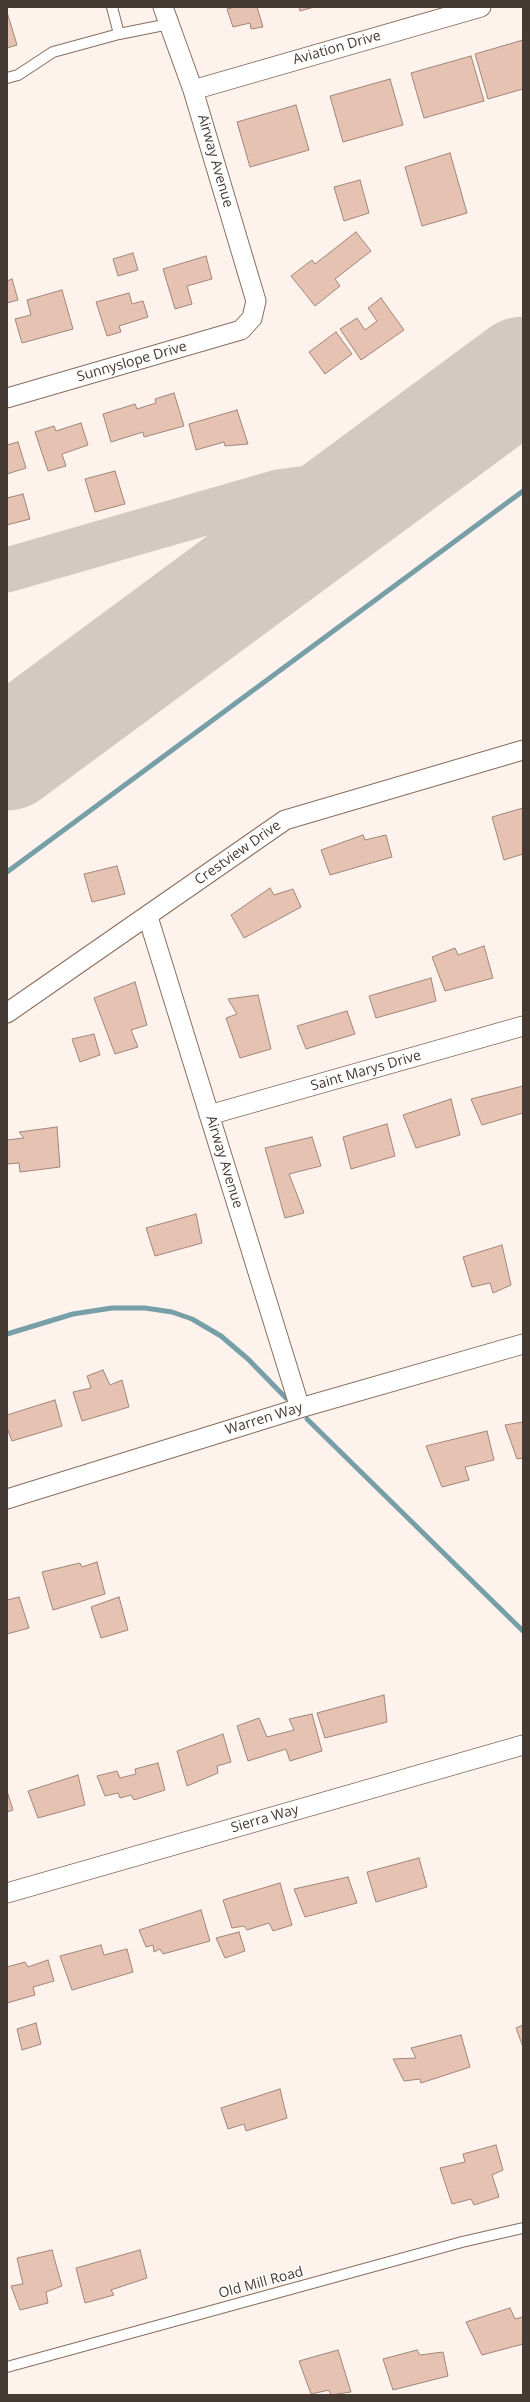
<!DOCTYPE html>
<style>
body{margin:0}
#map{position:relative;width:530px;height:2402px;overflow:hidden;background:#fef3ec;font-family:"Open Sans",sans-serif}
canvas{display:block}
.frame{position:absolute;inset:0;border:8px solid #453a33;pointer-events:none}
</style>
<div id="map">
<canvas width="530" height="2402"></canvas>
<div class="frame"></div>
</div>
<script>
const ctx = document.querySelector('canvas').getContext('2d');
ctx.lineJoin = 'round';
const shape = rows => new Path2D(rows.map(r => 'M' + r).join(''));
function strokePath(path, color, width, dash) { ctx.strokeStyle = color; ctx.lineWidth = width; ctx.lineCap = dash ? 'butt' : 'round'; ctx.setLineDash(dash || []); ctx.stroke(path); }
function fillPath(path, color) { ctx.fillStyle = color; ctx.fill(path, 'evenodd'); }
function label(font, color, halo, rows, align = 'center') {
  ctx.font = font + ' "Open Sans",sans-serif'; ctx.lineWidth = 3; ctx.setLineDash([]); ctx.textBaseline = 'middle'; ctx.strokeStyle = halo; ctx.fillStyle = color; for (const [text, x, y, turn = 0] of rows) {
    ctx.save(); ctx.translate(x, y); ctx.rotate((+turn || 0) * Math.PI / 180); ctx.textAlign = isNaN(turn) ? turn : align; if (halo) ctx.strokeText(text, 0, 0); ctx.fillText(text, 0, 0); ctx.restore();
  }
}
strokePath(shape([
 [7,872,523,491],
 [7,1334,73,1314,112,1308,145,1308,172,1312,192,1319,221,1336,248,1359,286,1398],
 [307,1419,523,1631]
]), '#769fa7', 5);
strokePath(shape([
 [7,570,278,492,300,489,319,491,336,511]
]), '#d4c8c2', 45);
strokePath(shape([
 [7,754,523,373]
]), '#d4c8c2', 113);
const building = shape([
 [235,7,257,7,263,27,251,29,250,23,233,27,227,9,235,7],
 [299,7,314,7,300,11,299,7],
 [7,12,17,45,7,48,7,12],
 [523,40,523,89,488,99,475,54,523,40],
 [471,56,484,101,424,118,411,73,471,56],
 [390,79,403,125,343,142,330,96,390,79],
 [296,105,309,150,250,167,237,122,296,105],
 [450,153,467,213,422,226,405,167,450,153],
 [360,180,369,213,344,221,334,187,360,180],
 [356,232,371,251,335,279,340,286,315,306,291,276,312,260,315,264,356,232],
 [133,253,138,270,118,276,113,259,133,253],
 [206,256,212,279,187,286,192,304,175,309,163,269,206,256],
 [12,279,18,300,7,303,7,281,12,279],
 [62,290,73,329,22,343,15,319,31,315,27,300,62,290],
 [129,293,132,304,143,301,148,317,119,326,121,332,107,336,96,302,129,293],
 [381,298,404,330,361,360,340,329,357,318,365,330,377,321,368,308,381,298],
 [336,332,352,354,325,374,309,352,336,332],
 [174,393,184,426,144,437,143,432,111,442,103,414,135,404,137,409,156,403,155,399,174,393],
 [237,410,248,444,225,446,224,442,196,450,189,424,237,410],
 [81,423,88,445,62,454,66,466,48,471,35,432,54,426,56,431,81,423],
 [18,442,26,468,7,474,7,445,18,442],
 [115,471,125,504,95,512,85,479,115,471],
 [23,494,30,519,7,525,7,498,23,494],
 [523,808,523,854,504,860,492,817,523,808],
 [363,835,365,840,386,835,392,857,330,875,321,850,363,835],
 [117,866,125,894,92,902,84,874,117,866],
 [270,888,274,895,293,889,301,907,244,938,231,915,270,888],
 [484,946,493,978,445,991,432,957,455,948,458,955,484,946],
 [431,978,436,1001,376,1018,369,996,431,978],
 [135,982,147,1025,131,1030,138,1047,115,1054,94,998,135,982],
 [258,995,271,1049,240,1058,226,1018,237,1014,228,999,258,995],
 [347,1011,355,1034,306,1049,297,1026,347,1011],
 [94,1034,100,1055,80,1062,72,1039,94,1034],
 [523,1086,523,1113,482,1125,471,1099,523,1086],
 [451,1099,460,1135,416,1148,403,1115,451,1099],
 [387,1124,395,1156,351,1169,343,1137,387,1124],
 [57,1127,60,1167,20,1172,19,1163,7,1164,7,1140,24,1138,19,1132,57,1127],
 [312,1137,321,1166,289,1174,304,1213,285,1218,265,1148,312,1137],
 [196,1214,202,1243,155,1256,146,1228,196,1214],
 [502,1245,511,1285,493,1293,490,1283,472,1287,463,1257,502,1245],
 [103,1370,110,1385,122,1380,129,1407,82,1421,73,1392,91,1388,87,1376,103,1370],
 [55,1400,62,1426,12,1441,7,1428,7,1415,55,1400],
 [523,1422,523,1458,517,1459,505,1425,523,1422],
 [487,1431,494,1460,465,1467,469,1480,442,1487,426,1446,487,1431],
 [97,1562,105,1594,53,1610,42,1572,80,1563,82,1567,97,1562],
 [19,1597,29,1628,7,1634,7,1600,19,1597],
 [119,1597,128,1630,101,1638,91,1607,119,1597],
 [384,1695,387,1722,325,1738,317,1713,384,1695],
 [312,1714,322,1751,290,1761,286,1749,248,1761,237,1726,259,1718,267,1737,294,1730,289,1719,312,1714],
 [223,1734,231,1762,217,1766,218,1773,187,1786,177,1751,223,1734],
 [158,1763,165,1790,134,1800,131,1795,120,1798,118,1793,105,1796,97,1776,117,1771,120,1778,136,1774,135,1769,158,1763],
 [78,1775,85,1805,38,1818,28,1791,78,1775],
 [7,1791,13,1810,7,1812,7,1791],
 [419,1858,427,1887,376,1902,367,1872,419,1858],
 [348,1877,357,1903,305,1917,294,1889,348,1877],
 [280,1883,292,1925,273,1931,269,1923,247,1930,244,1926,232,1928,223,1900,280,1883],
 [201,1910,210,1941,163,1954,160,1949,154,1952,153,1945,146,1947,139,1930,201,1910],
 [239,1932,245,1951,225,1958,216,1938,239,1932],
 [101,1945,104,1955,127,1949,133,1972,72,1990,60,1956,101,1945],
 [48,1960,54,1981,33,1987,35,1995,7,2003,7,1967,25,1962,28,1967,48,1960],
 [36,2023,41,2044,22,2050,17,2029,36,2023],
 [523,2025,523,2047,516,2028,523,2025],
 [461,2035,470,2067,421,2083,420,2079,404,2081,393,2059,416,2058,411,2048,461,2035],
 [280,2089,287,2118,246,2131,244,2124,228,2129,221,2108,280,2089],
 [496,2145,503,2170,492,2175,499,2197,474,2205,471,2199,452,2204,440,2168,465,2162,463,2154,496,2145],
 [52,2250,62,2286,46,2292,48,2303,20,2310,11,2286,23,2284,17,2258,52,2250],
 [140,2250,147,2278,111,2290,114,2295,85,2303,76,2268,140,2250],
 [510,2308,515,2319,523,2317,523,2344,482,2355,466,2322,510,2308],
 [338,2350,351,2392,331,2395,329,2390,311,2394,299,2361,338,2350],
 [417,2350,420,2355,443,2352,448,2376,393,2390,383,2359,417,2350]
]);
fillPath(building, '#e5c2b2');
strokePath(building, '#a18578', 1);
const service = shape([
 [112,7,119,34],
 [7,78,18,75,53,52,119,34,169,24],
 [7,2367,462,2242,523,2228]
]);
const minor = shape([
 [193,90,481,7],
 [7,398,241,330,252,318,256,301,193,90,163,7],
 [148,917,300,1408],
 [7,1013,285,820,523,750],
 [209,1115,523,1026],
 [7,1499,300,1408,523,1344],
 [7,1893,523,1745]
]);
strokePath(service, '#876e5e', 12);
strokePath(minor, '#876e5e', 21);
strokePath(service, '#fff', 10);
strokePath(minor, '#fff', 19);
label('14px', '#453a33', '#fff', [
 ["Aviation Drive",337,48,-16],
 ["Airway Avenue",215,161,74],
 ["Sunnyslope Drive",132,362,-16],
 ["Crestview Drive",238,853,-35],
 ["Saint Marys Drive",366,1071,-16],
 ["Airway Avenue",224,1162,73],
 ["Warren Way",264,1419,-17],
 ["Sierra Way",265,1819,-16],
 ["Old Mill Road",261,2283,-15]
]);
</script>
